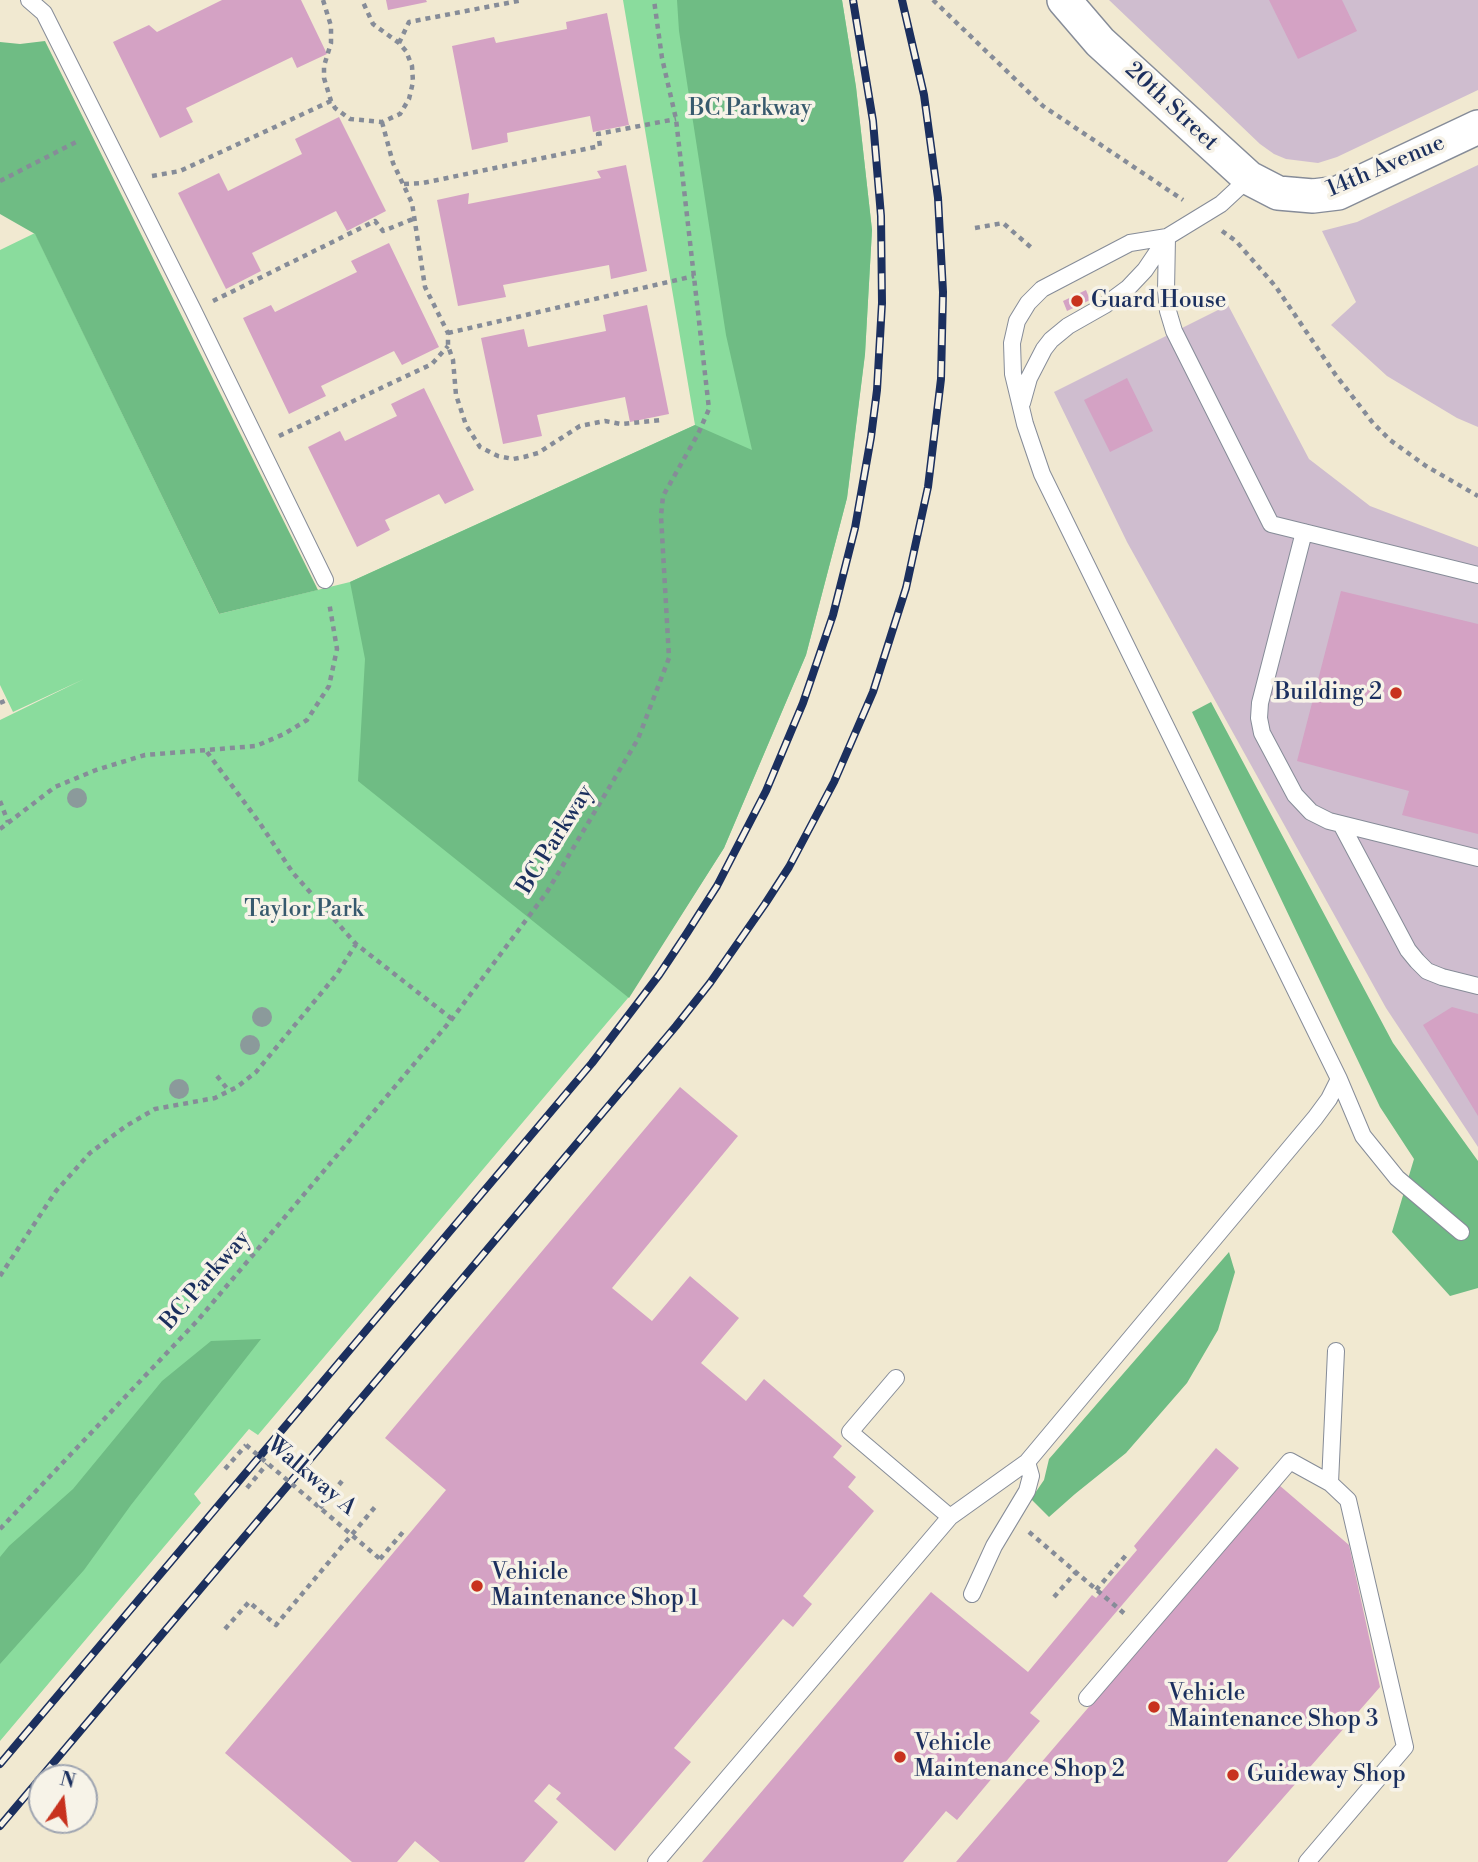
<!DOCTYPE html>
<style>
body{margin:0}
#map{position:relative;width:1478px;height:1862px;overflow:hidden;background:#f1e9d1;font-family:"Libre Bodoni",serif}
canvas{display:block}
.north{position:absolute;left:28px;top:1764px;width:70px;height:70px;box-sizing:border-box;background:#f7f3e8;border:2px solid #9fa5b1;border-radius:50%;rotate:14deg;font-size:19px;font-weight:700;line-height:28px;text-align:center;color:#1b2f5e}
.north::after{content:'';display:block;margin:auto;width:24px;height:32px;background:#c8321e;clip-path:polygon(50% 0,100% 100%,50% 72%,0 100%)}
</style>
<div id="map">
<canvas width="1478" height="1862"></canvas>
<div class="north">N</div>
</div>
<script>
const ctx = document.querySelector('canvas').getContext('2d');
ctx.lineJoin = 'round';
function fillPath(path, color) { ctx.fillStyle = color; ctx.fill(path, 'evenodd'); }
const shape = rows => new Path2D(rows.map(r => 'M' + r).join(''));
function strokePath(path, color, width, dash) { ctx.strokeStyle = color; ctx.lineWidth = width; ctx.lineCap = dash ? 'butt' : 'round'; ctx.setLineDash(dash || []); ctx.stroke(path); }
function label(font, color, halo, rows, align = 'center') {
  ctx.font = font + ' "Libre Bodoni",serif'; ctx.lineWidth = 7; ctx.setLineDash([]); ctx.textBaseline = 'middle'; ctx.strokeStyle = halo; ctx.fillStyle = color; for (const [text, x, y, turn = 0] of rows) {
    ctx.save(); ctx.translate(x, y); ctx.rotate((+turn || 0) * Math.PI / 180); ctx.textAlign = isNaN(turn) ? turn : align; if (halo) ctx.strokeText(text, 0, 0); ctx.fillText(text, 0, 0); ctx.restore();
  }
}
fillPath(shape([
 [1109,0,1478,0,1478,90,1337,157,1318,163,1286,159,1274,154,1260,144],
 [1478,165,1478,427,1457,418,1387,376,1331,325,1356,302,1322,231,1357,222],
 [1228,305,1309,459,1370,506,1478,547,1478,1147,1386,1008,1127,542,1054,392]
]), '#cfbdcf');
fillPath(shape([
 [623,0,842,0,856,87,872,230,865,354,847,498,806,655,724,848,628,998,258,1435,249,1429,194,1494,201,1503,0,1741,0,720,84,679,13,712,0,685,0,250,35,233,219,614,350,582,695,425]
]), '#8adc9d');
fillPath(shape([
 [677,0,842,0,856,87,872,230,865,354,847,498,806,655,724,848,629,998,358,781,365,659,350,582,695,425,752,450,726,335,679,31],
 [45,41,318,590,219,614,35,234,0,214,0,42,20,44],
 [1211,702,1393,1043,1478,1161,1478,1288,1450,1296,1392,1232,1414,1159,1380,1107,1192,712],
 [1229,1252,1235,1272,1218,1330,1187,1383,1126,1453,1075,1494,1049,1517,1031,1499,1044,1480,1049,1459],
 [261,1339,131,1505,84,1570,0,1664,0,1557,9,1546,73,1489,162,1381,211,1341]
]), '#6fbc84');
fillPath(shape([
 [222,0,301,0,327,54,297,68,292,57,186,108,193,122,160,138,113,42,149,25,157,32],
 [386,0,426,0,427,2,388,10],
 [1269,0,1342,0,1357,31,1298,59],
 [607,13,629,125,593,132,590,116,507,133,508,142,472,150,452,46,494,37,496,43,567,29,566,22],
 [339,117,386,211,347,231,336,211,252,253,261,271,226,289,178,193,219,173,228,191,302,154,295,139],
 [626,165,647,271,611,279,609,265,503,285,506,297,458,306,437,200,469,193,468,204,601,178,597,171],
 [389,243,439,347,402,365,394,351,321,386,326,396,289,414,243,318,271,305,275,312,357,272,351,261],
 [1086,290,1090,300,1067,311,1063,301],
 [647,305,669,414,630,422,625,397,537,415,542,436,503,444,481,338,524,329,528,347,606,331,603,315],
 [1127,378,1153,431,1110,452,1084,400],
 [424,388,474,490,445,504,439,494,385,520,390,530,357,547,308,447,340,431,345,441,397,416,391,404],
 [1341,591,1478,624,1478,834,1402,815,1409,791,1297,761],
 [1452,1007,1478,1014,1478,1116,1423,1025],
 [680,1087,738,1136,612,1288,652,1321,690,1276,739,1318,701,1363,746,1401,764,1379,842,1446,833,1457,856,1477,848,1487,874,1511,803,1596,812,1604,793,1627,783,1619,674,1748,691,1762,615,1851,556,1799,561,1793,549,1784,534,1801,558,1822,524,1862,440,1862,415,1841,397,1862,352,1862,225,1753,446,1490,385,1438],
 [1216,1448,1239,1468,1030,1713,1040,1721,957,1820,946,1811,903,1862,702,1862,931,1592,1028,1672,1092,1595,1096,1598,1137,1550,1134,1546],
 [1279,1485,1349,1545,1380,1687,1227,1862,956,1862]
]), '#d4a2c4');
const service = shape([
 [29,0,44,13,193,310,325,580],
 [1249,178,1221,204,1167,237,1130,243,1042,289,1028,303,1017,321,1012,343,1013,374,1025,424,1042,474,1339,1079,1363,1136,1397,1178,1461,1232],
 [1167,237,1166,291,1168,311,1174,331,1271,524,1478,575],
 [1022,403,1029,378,1044,349,1051,340,1068,326,1105,305,1128,288,1145,270,1166,239],
 [1304,532,1260,703,1259,718,1262,733,1295,795,1311,812,1329,821,1478,858],
 [1341,824,1408,950,1417,961,1427,971,1442,977,1478,986],
 [896,1378,850,1432,950,1517],
 [1027,1462,1315,1118,1329,1099,1339,1079],
 [1330,1483,1336,1351],
 [1087,1698,1290,1461,1330,1483,1348,1500,1405,1747,1307,1862],
 [656,1862,950,1517,1027,1462,1031,1476,1027,1491,994,1546,972,1594]
]);
const minor = shape([
 [1064,0,1100,42,1249,178,1278,193,1313,196,1338,193,1478,127]
]);
strokePath(service, '#868c98', 18);
strokePath(minor, '#868c98', 36);
strokePath(shape([
 [323,0,331,26,331,43,324,66,324,78,331,101,335,108,350,119,382,122,400,114,409,99,413,82,412,66,406,51,399,43,373,24,362,0],
 [933,0,1043,106,1183,200],
 [399,43,409,22,523,0],
 [382,122,393,163,412,203,425,287,448,333,448,346,453,360,456,395,466,425,480,447,498,456,513,459,524,457,538,453,580,426,605,421,621,424,661,420],
 [152,176,180,171,331,101],
 [0,181,80,140],
 [404,184,423,183,600,146,598,134,676,119],
 [975,228,1003,223,1034,250],
 [1222,231,1236,241,1276,287,1335,374,1373,423,1390,440,1426,466,1478,496],
 [213,301,375,221,383,231,413,219],
 [448,333,694,276],
 [279,436,432,364,448,346],
 [0,703,7,700],
 [207,752,259,822,293,873,356,944,452,1019],
 [0,801,8,822],
 [0,829,55,787,96,770,145,755,256,746,284,734,307,720,329,686,337,649,329,602],
 [217,1076,229,1091],
 [0,1276,56,1191,90,1153,126,1126,155,1109,215,1098,237,1087,256,1072,337,974,356,944],
 [225,1469,246,1445],
 [247,1488,267,1464],
 [320,1508,342,1481],
 [0,1529,198,1320,452,1019,547,892,638,739,669,658,661,516,663,496,698,434,709,409,676,119,662,58,654,0],
 [1029,1532,1126,1615],
 [380,1559,403,1532],
 [1096,1590,1127,1554],
 [1054,1597,1076,1572],
 [225,1629,249,1602,276,1625,375,1507]
]), '#868c98', 4.5, [5, 5]);
strokePath(service, '#fff', 16);
strokePath(minor, '#fff', 33);
const rail = shape([
 [0,1764,592,1063,659,975,687,933,717,886,766,791,803,703,833,615,855,528,871,437,877,390,882,303,881,216,873,121,853,0],
 [0,1826,676,1026,710,983,765,904,789,867,834,782,873,692,906,588,928,487,941,379,943,292,938,198,924,95,902,0]
]);
strokePath(rail, '#1b2f5e', 8);
strokePath(rail, '#f7f3e8', 5, [16]);
strokePath(shape([
 [246,1445,380,1559]
]), '#868c98', 4.5, [5, 5]);
ctx.fillStyle = '#8b9a9b';
for (const [x, y] of [
 [77,798],
 [262,1017],
 [250,1045],
 [179,1089]
]) { ctx.beginPath(); ctx.arc(x, y, 10, 0, 2 * Math.PI); ctx.fill(); }
for (const [x, y, r, color] of [
 [1077,301,7,"#c8321e"],
 [1396,693,7,"#c8321e"],
 [477,1586,7,"#c8321e"],
 [1154,1707,7,"#c8321e"],
 [900,1757,7,"#c8321e"],
 [1233,1775,7,"#c8321e"]
]) { const dot = new Path2D(); dot.arc(x, y, r, 0, 2 * Math.PI); ctx.fillStyle = color; ctx.fill(dot); strokePath(dot, '#f7f3e8', 2.5); }
label('23px', '#1b2f5e', '#f7f3e8', [
 ["20th Street",1171,107,43],
 ["14th Avenue",1386,167,-23],
 ["BC Parkway",556,840,-58],
 ["BC Parkway",206,1281,-49],
 ["Walkway A",311,1477,40]
]);
label('23px', '#375a6e', '#f7f3e8', [
 ["BC Parkway",750,109],
 ["Taylor Park",304,910]
]);
label('23px', '#1b2f5e', '#f7f3e8', [
 ["Guard House",1091,301],
 ["Building 2",1382,693,"right"],
 ["Vehicle",491,1573],
 ["Maintenance Shop 1",491,1599],
 ["Vehicle",1168,1694],
 ["Maintenance Shop 3",1168,1720],
 ["Vehicle",914,1744],
 ["Maintenance Shop 2",914,1770],
 ["Guideway Shop",1247,1775]
], 'left');
</script>
